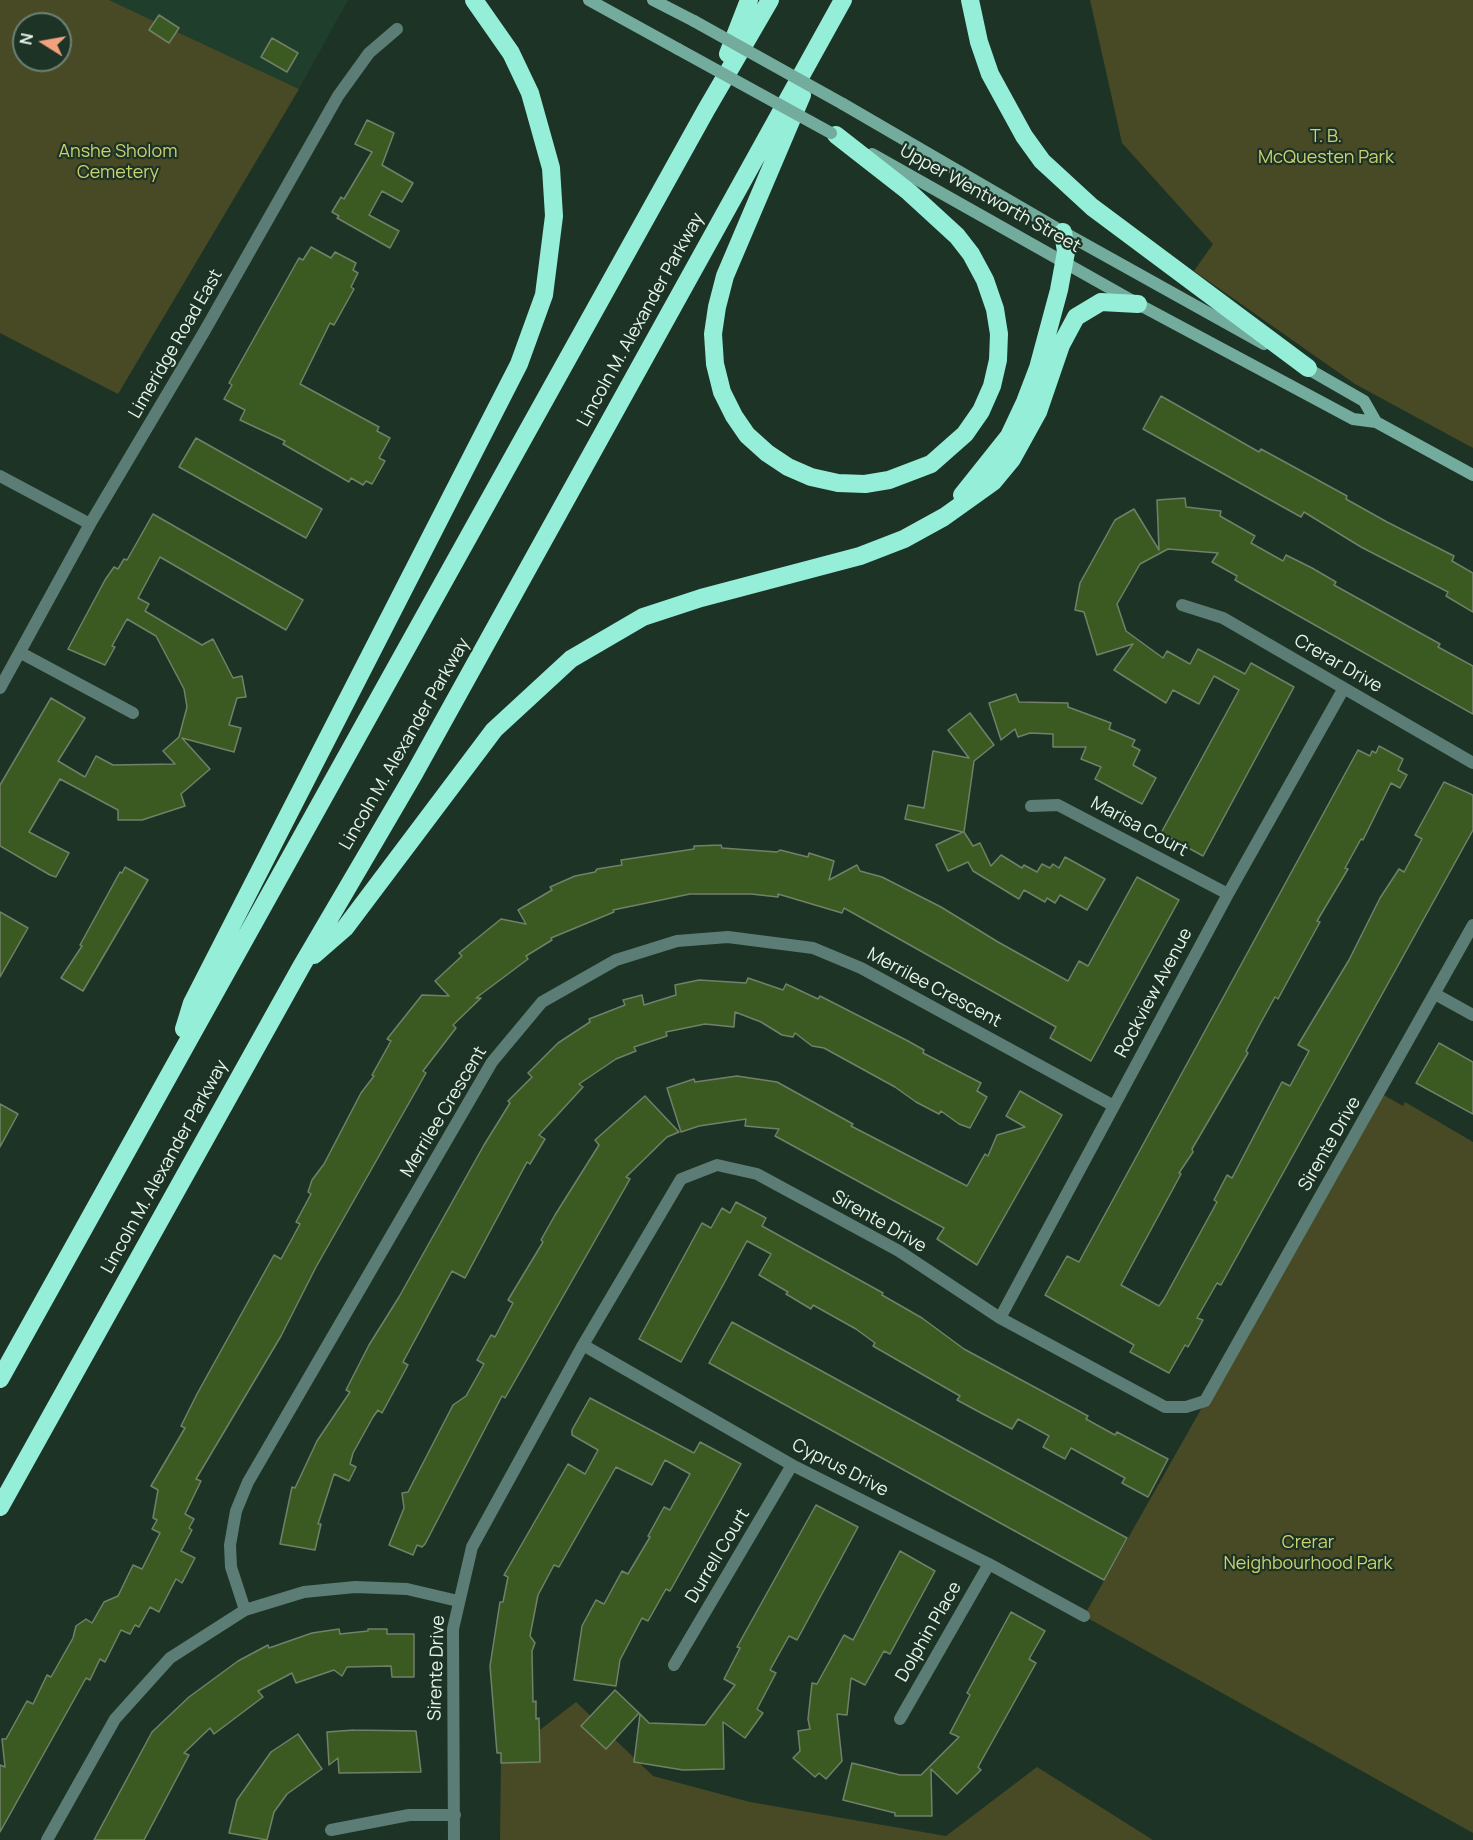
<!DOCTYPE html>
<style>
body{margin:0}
#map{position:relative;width:1473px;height:1840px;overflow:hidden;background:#1d3325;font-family:Manrope,sans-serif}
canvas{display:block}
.north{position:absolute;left:12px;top:12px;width:60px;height:60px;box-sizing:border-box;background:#1d3325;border:2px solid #6e8174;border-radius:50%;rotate:281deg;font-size:16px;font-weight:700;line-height:24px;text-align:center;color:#e7f5eb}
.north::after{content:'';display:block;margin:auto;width:21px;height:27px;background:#f1a17c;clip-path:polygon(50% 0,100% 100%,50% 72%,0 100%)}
</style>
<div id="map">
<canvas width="1473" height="1840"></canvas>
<div class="north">N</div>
</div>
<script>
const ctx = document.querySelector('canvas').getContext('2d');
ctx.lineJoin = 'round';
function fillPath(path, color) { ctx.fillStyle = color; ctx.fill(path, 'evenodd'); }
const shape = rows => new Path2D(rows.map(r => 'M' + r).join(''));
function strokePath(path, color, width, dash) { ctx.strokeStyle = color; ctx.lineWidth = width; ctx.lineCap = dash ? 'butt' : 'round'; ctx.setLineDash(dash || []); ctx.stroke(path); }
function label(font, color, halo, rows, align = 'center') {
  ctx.font = font + ' Manrope,sans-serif'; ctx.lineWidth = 4.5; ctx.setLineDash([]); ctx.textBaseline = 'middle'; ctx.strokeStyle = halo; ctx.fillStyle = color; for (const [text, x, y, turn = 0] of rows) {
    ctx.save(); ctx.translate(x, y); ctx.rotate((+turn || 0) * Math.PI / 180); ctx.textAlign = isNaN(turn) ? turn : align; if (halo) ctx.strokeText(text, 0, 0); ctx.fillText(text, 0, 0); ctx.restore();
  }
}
fillPath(shape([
 [109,0,348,0,299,89]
]), '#203e2c');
fillPath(shape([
 [0,0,109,0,299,89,118,394,0,333],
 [24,24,60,24,60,60,24,60],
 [1090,0,1473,0,1473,448,1355,384,1194,271,1213,244,1122,143],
 [1380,1093,1403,1106,1405,1102,1473,1142,1473,1833,1084,1616],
 [576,1702,653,1776,750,1802,946,1836,1037,1767,1153,1840,500,1840,501,1760]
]), '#484a25');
const building = shape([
 [159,15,179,28,169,43,149,30,159,15],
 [272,38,298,53,287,72,261,57,272,38],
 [367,120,394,133,382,165,413,183,402,202,382,191,369,215,399,231,390,248,337,218,339,216,332,212,341,197,344,199,372,152,355,144,367,120],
 [311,247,331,258,335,252,356,263,353,270,358,273,351,287,354,289,334,325,330,323,300,384,379,427,377,431,390,438,379,458,385,461,372,484,366,481,363,485,351,478,349,482,283,444,285,441,240,420,245,410,224,399,232,385,229,383,299,258,303,260,311,247],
 [1161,396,1259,452,1261,449,1347,496,1346,499,1387,522,1454,556,1452,561,1473,573,1473,612,1446,596,1448,592,1361,547,1304,512,1301,517,1143,429,1161,396],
 [196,438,322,509,306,538,179,467,196,438],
 [1185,498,1186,507,1221,511,1220,516,1255,536,1251,543,1283,561,1286,555,1312,568,1336,582,1334,585,1440,644,1438,647,1473,666,1473,714,1235,580,1237,576,1212,562,1218,553,1168,549,1140,564,1117,604,1126,631,1163,658,1167,651,1190,664,1198,649,1245,674,1251,663,1294,687,1203,856,1161,833,1239,690,1214,676,1199,704,1173,690,1166,703,1114,670,1133,644,1097,655,1084,612,1075,610,1080,583,1115,520,1134,509,1159,550,1157,500,1185,498],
 [153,514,303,600,286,630,160,557,138,598,149,604,145,611,202,645,213,639,233,678,242,676,246,697,237,698,229,725,241,728,234,752,182,738,210,769,181,794,185,806,142,820,118,820,118,810,60,779,29,832,69,853,56,877,50,875,0,846,0,785,51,698,85,718,58,761,85,777,96,756,113,765,175,764,163,751,179,737,187,707,184,689,156,636,127,619,112,646,115,647,105,665,68,649,105,580,114,567,118,569,124,559,127,560,153,514],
 [1016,694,1019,702,1068,703,1068,707,1111,723,1109,729,1135,740,1132,746,1140,750,1133,765,1156,778,1142,804,1095,779,1101,767,1081,759,1086,747,1053,747,1053,734,1030,733,1018,737,1015,729,1001,740,989,703,1016,694],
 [970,713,994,745,974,761,964,832,973,846,980,843,991,866,1001,855,1022,868,1024,865,1037,872,1042,864,1050,868,1053,864,1059,868,1065,857,1105,879,1087,910,1060,895,1055,903,1047,898,1045,902,1024,890,1019,899,973,871,968,862,948,871,936,845,963,832,905,819,908,805,924,808,933,751,969,758,948,730,970,713],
 [1379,746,1403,759,1398,770,1407,775,1400,788,1391,783,1363,840,1361,839,1345,868,1348,869,1317,921,1320,922,1309,942,1278,999,1275,997,1259,1026,1246,1051,1248,1053,1192,1149,1193,1152,1179,1173,1181,1174,1121,1285,1159,1306,1164,1299,1217,1202,1214,1200,1227,1175,1232,1178,1282,1082,1290,1086,1309,1051,1298,1045,1349,960,1380,898,1399,869,1404,872,1422,839,1415,835,1444,782,1473,795,1473,830,1221,1285,1217,1283,1197,1318,1203,1320,1188,1347,1185,1345,1169,1373,1130,1352,1134,1345,1045,1295,1067,1256,1079,1262,1358,750,1370,756,1372,751,1376,753,1379,746],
 [721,845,722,848,777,852,780,850,808,857,809,853,834,861,829,880,857,865,860,871,882,877,941,907,998,942,1068,981,1079,961,1088,966,1137,877,1179,900,1091,1061,1050,1038,1056,1027,844,908,842,913,778,894,778,897,751,894,690,894,613,910,614,912,551,938,552,940,526,956,528,959,476,998,481,998,453,1025,456,1028,423,1071,426,1073,316,1267,281,1336,196,1479,201,1481,185,1514,194,1519,189,1528,192,1530,181,1551,195,1558,182,1583,176,1579,159,1612,150,1607,139,1627,135,1625,130,1634,121,1630,105,1662,100,1659,90,1680,86,1678,0,1832,0,1765,5,1767,2,1739,6,1739,27,1701,33,1704,47,1675,51,1677,73,1638,76,1626,86,1619,92,1623,104,1602,118,1596,133,1565,142,1569,160,1533,152,1529,157,1520,153,1518,158,1490,151,1486,185,1428,181,1426,197,1394,274,1255,281,1259,300,1224,296,1222,311,1194,308,1192,312,1180,324,1164,361,1093,374,1076,372,1075,391,1041,387,1039,422,995,449,996,435,981,462,956,459,953,501,919,526,924,518,910,552,890,550,887,575,876,595,872,597,869,622,865,621,860,694,849,694,846,721,845],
 [125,867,148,880,83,991,61,978,82,946,80,945,120,872,122,873,125,867],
 [0,912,28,928,0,977,0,912],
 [748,978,783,990,786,984,818,999,820,996,908,1041,924,1050,923,1053,981,1083,977,1091,987,1097,970,1128,959,1124,941,1111,939,1114,916,1102,895,1087,824,1048,812,1046,795,1033,793,1037,782,1035,761,1022,735,1012,734,1027,705,1024,666,1032,667,1036,634,1047,636,1051,616,1059,579,1084,583,1087,539,1135,545,1139,530,1164,527,1162,465,1278,452,1271,403,1362,408,1365,382,1413,378,1410,373,1417,353,1453,350,1464,356,1467,349,1481,334,1474,318,1524,321,1524,315,1550,280,1544,292,1487,295,1488,317,1441,350,1392,346,1390,369,1345,399,1297,484,1145,510,1103,508,1101,532,1077,528,1073,558,1043,590,1022,589,1019,625,1005,623,1000,642,995,644,1005,676,995,675,985,699,980,746,983,748,978],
 [1439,1043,1473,1062,1473,1114,1416,1083,1439,1043],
 [737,1076,777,1082,853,1124,851,1126,967,1186,985,1154,988,1156,997,1135,1025,1127,1006,1116,1020,1091,1062,1115,977,1265,937,1239,944,1228,775,1136,779,1129,745,1126,746,1119,699,1126,681,1132,667,1088,694,1079,695,1082,737,1076],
 [645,1096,679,1132,667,1137,626,1177,630,1179,505,1398,502,1396,425,1544,422,1547,417,1545,413,1555,389,1545,404,1508,402,1493,408,1492,453,1405,466,1396,484,1364,477,1360,491,1335,495,1337,513,1303,508,1300,543,1242,541,1240,555,1215,599,1145,595,1140,645,1096],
 [0,1104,18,1114,0,1147,0,1104],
 [736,1202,766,1218,762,1226,883,1293,882,1295,922,1318,964,1349,1088,1416,1086,1419,1115,1435,1117,1432,1168,1459,1148,1497,1122,1483,1125,1478,1071,1448,1065,1459,1043,1447,1049,1436,1018,1419,1012,1429,983,1414,957,1400,960,1396,873,1346,875,1343,856,1329,813,1305,811,1309,786,1294,788,1292,759,1275,771,1254,747,1241,681,1362,639,1339,702,1223,711,1228,722,1208,730,1213,736,1202],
 [732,1322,1127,1538,1104,1580,709,1363,732,1322],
 [590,1398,694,1453,700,1442,741,1464,670,1591,666,1589,648,1621,642,1618,620,1660,616,1686,574,1680,582,1626,596,1600,604,1604,622,1571,628,1574,650,1537,648,1536,664,1507,670,1510,690,1474,665,1460,652,1485,616,1467,559,1567,554,1565,538,1595,530,1636,535,1643,532,1651,533,1702,536,1701,536,1719,539,1718,540,1762,501,1763,501,1753,497,1753,490,1666,500,1602,503,1602,508,1577,504,1575,568,1464,585,1474,598,1450,572,1435,572,1430,590,1398],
 [816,1505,858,1527,797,1640,789,1636,770,1670,776,1673,757,1709,763,1713,745,1738,723,1722,724,1769,683,1770,634,1762,640,1714,649,1723,705,1725,735,1685,724,1679,740,1648,737,1647,816,1505],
 [900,1551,935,1571,890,1654,884,1651,865,1685,851,1678,847,1715,837,1714,842,1761,826,1779,819,1773,815,1777,793,1758,800,1751,798,1731,810,1729,808,1719,812,1683,817,1684,844,1635,853,1640,900,1551],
 [1011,1612,1045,1631,1029,1659,1036,1663,978,1767,981,1770,957,1794,931,1769,932,1816,895,1816,895,1813,843,1800,852,1763,900,1775,921,1775,959,1737,950,1733,970,1695,967,1693,1011,1612],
 [339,1629,340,1634,368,1631,368,1629,387,1629,387,1634,414,1634,414,1677,392,1677,391,1666,347,1667,342,1676,334,1670,296,1683,292,1673,258,1691,263,1697,214,1734,210,1728,184,1753,189,1755,144,1840,94,1840,152,1732,189,1697,238,1661,268,1645,269,1648,312,1633,339,1629],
 [615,1690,639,1713,606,1749,581,1726,615,1690],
 [354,1730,416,1731,421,1772,339,1773,338,1758,329,1765,327,1732,354,1730],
 [298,1734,322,1769,287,1794,274,1812,267,1840,229,1833,237,1800,271,1752,298,1734]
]);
fillPath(building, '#3b5a22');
strokePath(building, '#728069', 1.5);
strokePath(shape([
 [0,476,90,524],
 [1182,605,1223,618,1473,763],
 [21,653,133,713],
 [0,688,90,524,204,332,338,96,369,53,397,29],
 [1031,806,1058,805,1228,894],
 [1435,994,1473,1015],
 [1000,1318,1228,894,1344,688],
 [583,1345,792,1465,989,1564,1084,1616],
 [245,1610,304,1592,355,1587,407,1589,458,1601],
 [674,1665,792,1465],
 [900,1719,989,1564],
 [331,1830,409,1815,455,1815],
 [47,1840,115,1719,170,1658,245,1610,231,1567,230,1545,236,1511,248,1482,492,1062,542,1002,616,960,677,941,728,937,813,948,861,968,1114,1106],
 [454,1840,453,1629,472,1547,583,1345,681,1179,717,1165,757,1174,899,1251,1000,1318,1165,1407,1186,1407,1205,1401,1473,925]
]), '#5b7d75', 12);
strokePath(shape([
 [589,0,678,49],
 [653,0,694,21],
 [843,104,1063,232,1264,344],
 [872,154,1138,304,1353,419,1376,422,1473,475],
 [1303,366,1364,401,1376,422]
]), '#73ab9d', 12);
strokePath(shape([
 [970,0,979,42,990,74,1024,136,1042,161,1092,207,1308,368],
 [728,54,749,0],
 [802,95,725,276,717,307,713,334,715,364,722,392,734,416,747,435,767,453,788,467,811,477,838,483,865,484,889,480,931,464,965,434,981,411,992,386,998,360,999,334,995,309,985,280,971,254,957,236,909,192,836,135],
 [962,495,1009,436,1025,402,1038,368,1059,290,1066,252,1063,232],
 [314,955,345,928,494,730,571,659,643,617,701,598,860,556,904,539,944,517,993,482,1012,459,1038,412,1061,345,1076,317,1101,302,1138,304],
 [184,1029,192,1003,519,364,544,295,554,216,551,168,530,93,511,53,474,0],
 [0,1379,706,110,770,0],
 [0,1507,301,967,414,774,843,0]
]), '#95eed8', 18);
strokePath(shape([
 [694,21,843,104],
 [678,49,831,133]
]), '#73ab9d', 12);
label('18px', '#ccd170', '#1d3325', [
 ["T. B.",1326,137],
 ["McQuesten Park",1326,158],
 ["Anshe Sholom",118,152],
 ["Cemetery",118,173],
 ["Crerar",1308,1543],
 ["Neighbourhood Park",1308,1564]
]);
label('18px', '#e7f5eb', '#1d3325', [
 ["Upper Wentworth Street",990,199,29],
 ["Lincoln M. Alexander Parkway",641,320,-61],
 ["Limeridge Road East",176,344,-60],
 ["Crerar Drive",1338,664,30],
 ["Lincoln M. Alexander Parkway",405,744,-60],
 ["Marisa Court",1139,827,28],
 ["Merrilee Crescent",934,988,28],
 ["Rockview Avenue",1154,993,-62],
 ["Merrilee Crescent",444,1112,-59],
 ["Sirente Drive",1330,1144,-60],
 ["Lincoln M. Alexander Parkway",165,1167,-61],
 ["Sirente Drive",879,1222,30],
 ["Cyprus Drive",840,1468,27],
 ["Durrell Court",718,1556,-59],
 ["Dolphin Place",929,1632,-60],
 ["Sirente Drive",437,1668,-88]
]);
</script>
